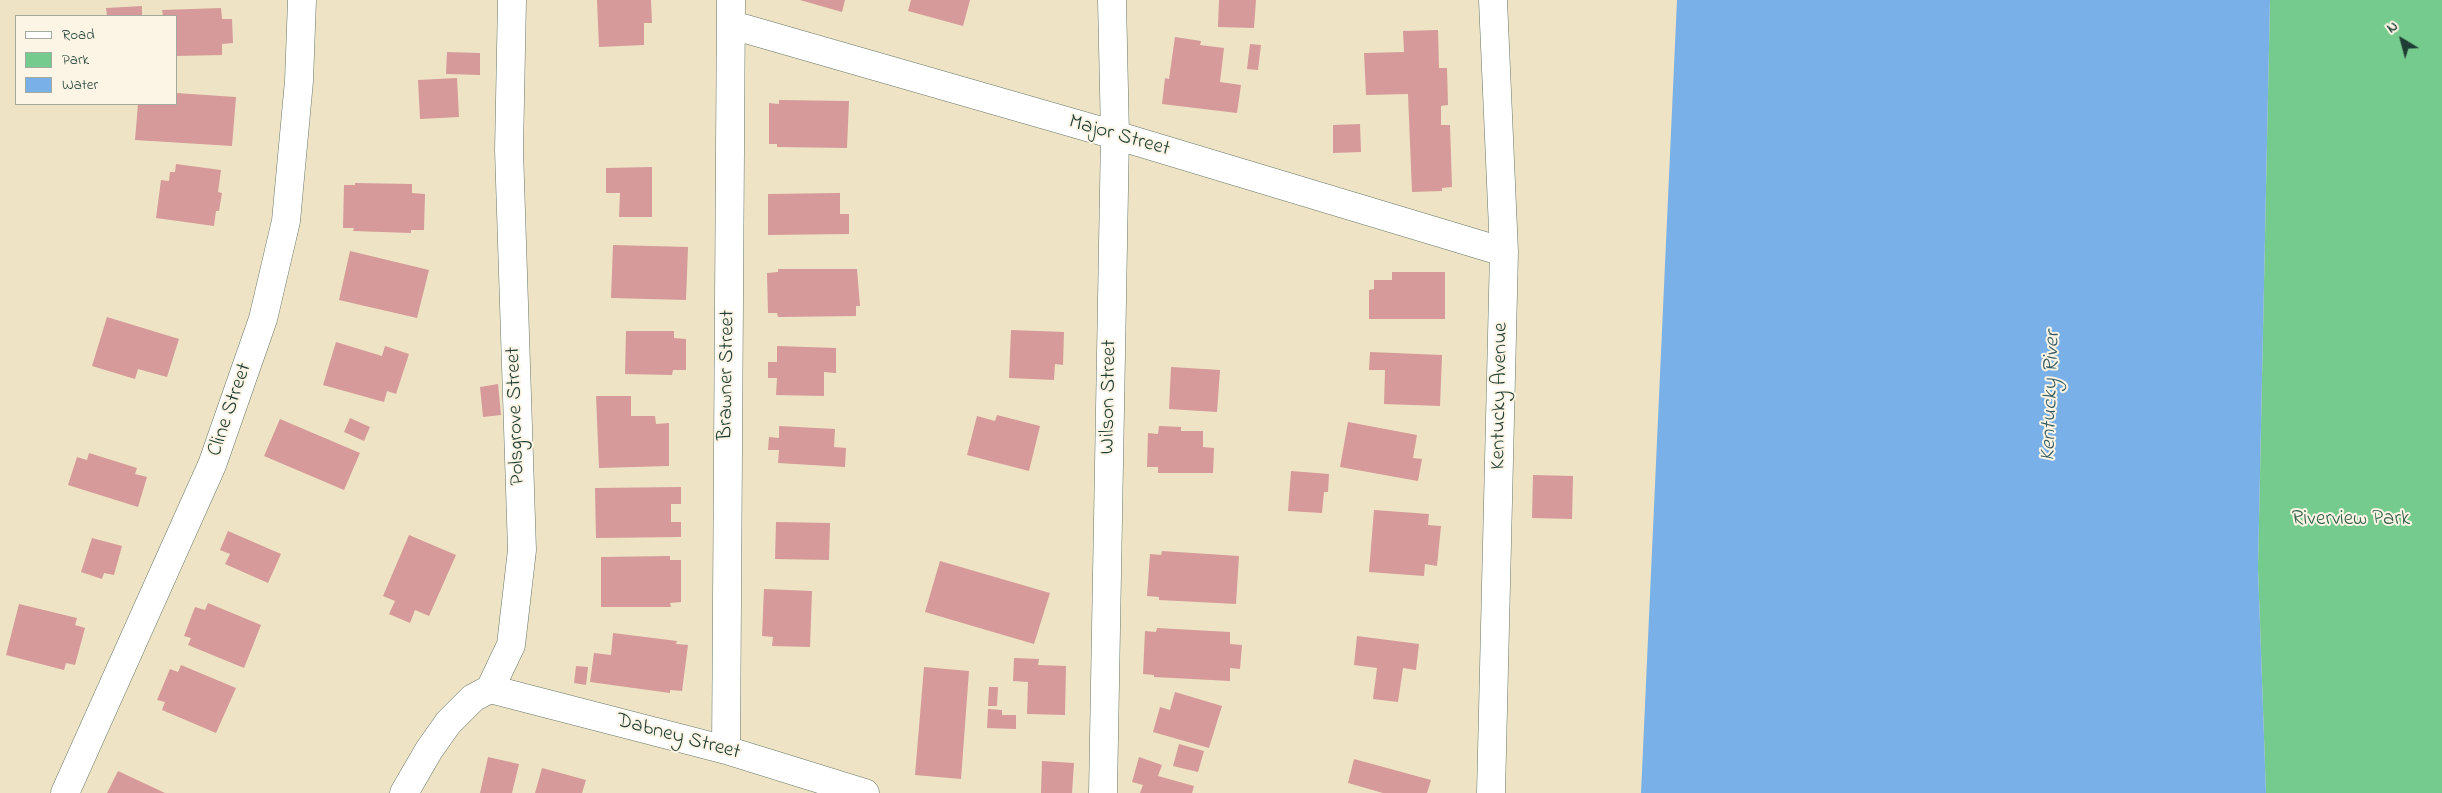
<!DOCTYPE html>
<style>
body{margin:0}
#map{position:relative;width:2442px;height:793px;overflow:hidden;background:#eee4c5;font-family:"Indie Flower",sans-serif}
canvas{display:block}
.legend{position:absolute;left:15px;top:15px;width:162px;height:90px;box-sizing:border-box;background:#fcf5e5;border:1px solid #a4ab9e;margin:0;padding:6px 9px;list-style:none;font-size:15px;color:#1f3d34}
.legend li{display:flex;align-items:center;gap:10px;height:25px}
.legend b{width:25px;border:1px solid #a4ab9e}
.north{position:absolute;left:2377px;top:15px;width:50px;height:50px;-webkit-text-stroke:4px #fcf5e5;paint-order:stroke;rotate:323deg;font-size:14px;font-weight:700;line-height:20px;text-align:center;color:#1f3d34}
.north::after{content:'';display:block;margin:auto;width:18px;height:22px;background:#1f3d34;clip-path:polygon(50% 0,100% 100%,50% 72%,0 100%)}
</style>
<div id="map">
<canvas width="2442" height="793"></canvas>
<ul class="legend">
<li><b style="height:6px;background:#fff"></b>Road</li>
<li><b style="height:14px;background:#75ca8d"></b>Park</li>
<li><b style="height:14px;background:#79b0e8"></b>Water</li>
</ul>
<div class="north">N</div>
</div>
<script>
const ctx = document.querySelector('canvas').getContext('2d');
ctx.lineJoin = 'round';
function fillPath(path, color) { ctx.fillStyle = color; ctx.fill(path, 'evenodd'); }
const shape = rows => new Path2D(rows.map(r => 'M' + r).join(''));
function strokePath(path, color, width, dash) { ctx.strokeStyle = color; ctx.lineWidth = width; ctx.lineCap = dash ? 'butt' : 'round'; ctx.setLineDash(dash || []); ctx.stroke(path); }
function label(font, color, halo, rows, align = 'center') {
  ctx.font = font + ' "Indie Flower",sans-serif'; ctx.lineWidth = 4; ctx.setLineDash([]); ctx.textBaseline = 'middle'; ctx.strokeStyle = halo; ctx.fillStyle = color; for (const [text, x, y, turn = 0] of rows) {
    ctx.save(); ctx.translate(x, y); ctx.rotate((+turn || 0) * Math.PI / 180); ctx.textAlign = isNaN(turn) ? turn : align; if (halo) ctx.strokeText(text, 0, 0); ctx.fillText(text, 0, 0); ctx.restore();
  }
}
fillPath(shape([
 [2270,0,2442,0,2442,793,2266,793,2258,568]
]), '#75ca8d');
fillPath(shape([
 [1677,0,2270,0,2258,568,2266,793,1641,793]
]), '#79b0e8');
fillPath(shape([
 [597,0,651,0,652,23,644,23,644,45,599,47],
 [800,0,845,0,842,12],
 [911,0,970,0,963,26,908,11],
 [1219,0,1256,0,1254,28,1218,27],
 [142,6,142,16,107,16,106,8],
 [221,8,222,19,232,19,233,43,222,44,222,55,176,56,176,16,163,16,162,10],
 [1438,30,1439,68,1447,68,1448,105,1441,106,1441,125,1450,125,1452,187,1442,188,1442,191,1412,192,1408,94,1366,95,1364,53,1404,52,1403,31],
 [1175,37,1201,41,1200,45,1224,48,1220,82,1241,85,1237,113,1162,104,1165,78,1169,79],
 [1250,44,1261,45,1258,70,1247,69],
 [447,52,480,53,480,75,446,74],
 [457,78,459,117,420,119,418,80],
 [176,93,236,97,232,146,135,140,138,104,176,104],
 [779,100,849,101,847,148,777,147,777,144,769,144,769,103,779,104],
 [1360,124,1361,152,1333,153,1333,125],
 [176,164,221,170,218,192,222,193,219,211,216,211,214,226,156,218,161,180,169,181,170,172,175,172],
 [652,167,652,217,619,217,620,193,606,193,606,168],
 [355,183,412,184,412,193,425,194,424,230,411,230,411,233,353,231,354,228,343,228,344,185,355,185],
 [840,193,840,214,849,214,849,234,768,235,768,194],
 [613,245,688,247,686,300,611,298],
 [350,251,429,270,417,318,339,300],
 [778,269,857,269,860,306,856,306,856,316,778,317,777,313,768,313,767,273,778,272],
 [1392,272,1445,272,1445,319,1369,319,1369,290,1374,289,1374,280,1392,280],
 [107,317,179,339,167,377,138,369,135,379,92,366],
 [1011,330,1064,332,1063,365,1055,364,1054,380,1009,378],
 [626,331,674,331,674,338,686,339,686,370,673,370,672,375,625,374],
 [336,342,382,356,385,346,409,354,396,394,387,391,384,402,323,385],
 [777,346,836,348,836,373,824,372,824,396,776,395,777,378,768,378,768,362,777,362],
 [1370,352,1442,355,1440,406,1384,404,1385,370,1369,370],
 [1171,367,1220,370,1217,412,1169,409],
 [498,384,501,415,483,417,480,387],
 [596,396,631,396,631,416,655,416,656,424,669,423,669,466,599,468],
 [997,415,1040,426,1029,471,967,455,977,416,995,421],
 [350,418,370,427,364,441,344,432],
 [280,419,360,453,344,490,264,456],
 [1348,422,1417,435,1413,458,1422,459,1418,481,1340,467],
 [779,426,835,429,834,447,846,448,845,467,778,463,779,450,768,450,769,437,779,438],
 [1159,426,1181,427,1181,431,1203,431,1203,447,1214,448,1213,473,1158,473,1158,467,1147,467,1148,433,1158,434],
 [89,453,137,468,135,474,147,477,138,507,68,485,77,457,87,460],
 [1291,471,1329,474,1328,492,1324,492,1322,513,1288,511],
 [1533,475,1573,476,1572,519,1532,518],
 [681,487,681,504,671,504,671,522,681,522,681,537,596,538,595,488],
 [1374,510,1429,514,1428,525,1441,526,1437,566,1425,564,1424,576,1369,572],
 [776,522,830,523,829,560,775,559],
 [228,531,281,554,268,583,225,564,230,554,220,550],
 [409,535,456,555,429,616,415,610,410,623,389,614,395,601,383,596],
 [92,538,122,546,114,575,104,573,102,579,81,572],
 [1162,551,1239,556,1236,604,1159,600,1159,597,1147,596,1150,554,1161,555],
 [670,556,670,560,681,560,681,602,670,603,671,607,601,607,601,557],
 [940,561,1050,593,1034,644,925,612],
 [764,589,812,591,810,647,772,646,773,637,762,636],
 [208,603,261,625,244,668,188,645,191,638,184,636,195,607,205,610],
 [19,604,77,618,75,625,85,628,75,665,66,663,64,670,6,655],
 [1157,628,1230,632,1230,644,1242,645,1240,669,1230,668,1230,681,1154,677,1154,675,1143,674,1145,631,1156,632],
 [613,633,677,641,676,644,688,645,682,691,670,690,670,693,590,682,594,653,611,655],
 [1357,636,1419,644,1416,670,1403,668,1398,702,1373,699,1377,668,1354,665],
 [1014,658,1039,659,1038,665,1066,666,1065,715,1027,714,1028,682,1013,681],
 [181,665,236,688,216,733,162,710,165,702,157,700,170,669,178,672],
 [576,666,588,667,586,685,574,683],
 [924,667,969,671,961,779,915,775],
 [989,687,998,687,997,706,988,706],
 [1175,692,1222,706,1209,748,1153,732,1160,707,1170,710],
 [988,709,1002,710,1002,715,1016,715,1016,729,987,728],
 [1179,744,1204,751,1198,772,1173,766],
 [488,757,519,764,512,793,480,793],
 [1139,757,1162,765,1158,776,1194,786,1192,793,1140,793,1143,785,1132,782],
 [1354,759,1431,780,1427,793,1383,793,1348,783],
 [1042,761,1074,763,1072,793,1041,793],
 [542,768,586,780,582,793,535,793],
 [118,771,165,793,107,793]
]), '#d59a99');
const minor = shape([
 [732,25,1115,135,1504,252],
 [490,689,726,750,865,793],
 [726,750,731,0],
 [65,793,212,465,263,319,286,221,299,81,302,0],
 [404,793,429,750,448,723,473,698,490,689,511,645,522,550,509,150,512,0],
 [1103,793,1115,135,1112,0],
 [1491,793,1504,252,1493,0]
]);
strokePath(minor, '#677767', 29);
strokePath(minor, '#fff', 28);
label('21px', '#1f3d34', '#fcf5e5', [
 ["Major Street",1119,137,16],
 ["Brawner Street",728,375,-89],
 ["Kentucky Avenue",1501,396,-89],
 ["Wilson Street",1110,397,-89],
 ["Cline Street",231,410,-71],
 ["Polsgrove Street",517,416,-92],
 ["Dabney Street",678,738,15]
]);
label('21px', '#34604a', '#fcf5e5', [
 ["Riverview Park",2351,521]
]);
label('italic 22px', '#365a61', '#fcf5e5', [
 ["Kentucky River",2052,396,-88]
]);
</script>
